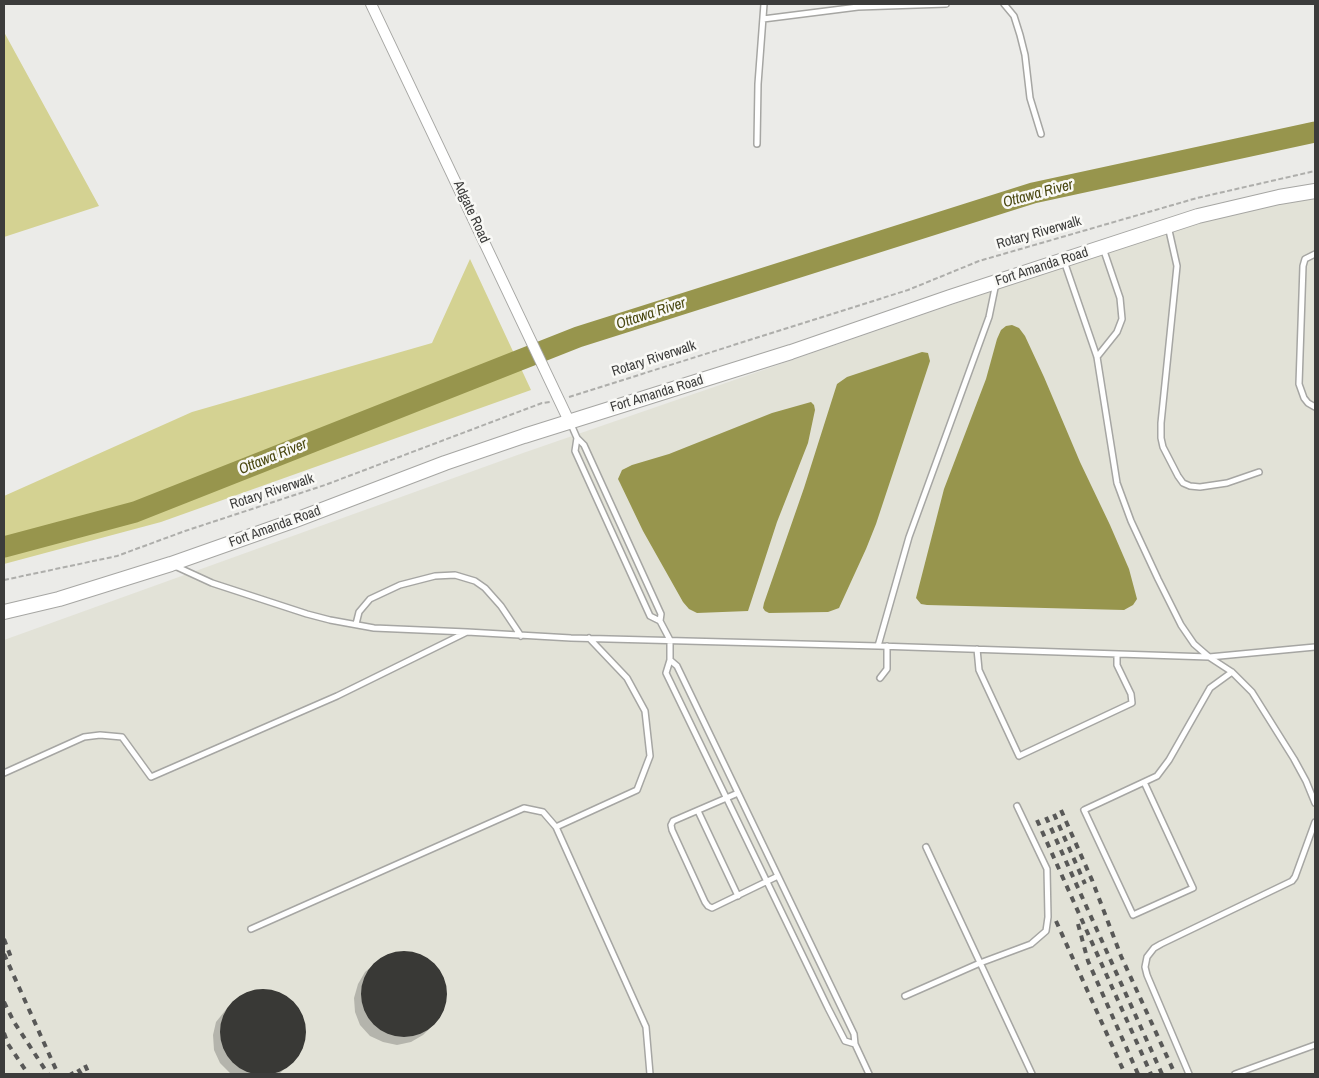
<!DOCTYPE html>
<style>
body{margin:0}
#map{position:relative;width:1319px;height:1078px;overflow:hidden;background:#ebebe8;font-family:"Archivo Narrow",sans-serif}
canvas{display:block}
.frame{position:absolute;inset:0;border:5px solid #3c3c3b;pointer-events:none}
</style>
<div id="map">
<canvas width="1319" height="1078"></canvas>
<div class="frame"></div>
</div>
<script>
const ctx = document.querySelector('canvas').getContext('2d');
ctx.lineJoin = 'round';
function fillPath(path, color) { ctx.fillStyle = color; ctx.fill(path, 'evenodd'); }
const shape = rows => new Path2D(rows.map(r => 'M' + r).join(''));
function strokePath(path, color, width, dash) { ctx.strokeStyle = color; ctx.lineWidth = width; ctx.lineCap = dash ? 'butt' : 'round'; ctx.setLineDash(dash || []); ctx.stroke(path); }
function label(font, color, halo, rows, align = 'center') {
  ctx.font = font + ' "Archivo Narrow",sans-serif'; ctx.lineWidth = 5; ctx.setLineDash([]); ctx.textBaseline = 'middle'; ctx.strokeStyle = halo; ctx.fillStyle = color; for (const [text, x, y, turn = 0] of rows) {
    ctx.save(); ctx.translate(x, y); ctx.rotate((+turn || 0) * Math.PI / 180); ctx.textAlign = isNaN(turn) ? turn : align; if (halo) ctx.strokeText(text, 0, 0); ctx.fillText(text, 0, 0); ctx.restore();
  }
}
fillPath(shape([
 [1315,194,1315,1074,4,1074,4,640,523,453,1041,274,1210,219]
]), '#e2e2d7');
fillPath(shape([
 [4,32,99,206,4,237],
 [470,259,531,390,161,522,4,564,4,496,192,412,432,343]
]), '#d4d292');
fillPath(shape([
 [1012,325,1019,328,1025,336,1044,377,1080,462,1110,525,1129,569,1137,599,1133,605,1124,610,927,605,921,604,916,598,944,489,986,379,997,339,1001,330,1006,326],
 [922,352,928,353,930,361,876,524,866,549,839,608,828,612,769,613,765,611,763,608,764,603,804,488,837,384,847,377],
 [811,402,814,405,815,410,808,443,777,522,748,611,697,613,689,609,683,602,643,531,620,483,618,479,622,470,632,465,669,454,772,413]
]), '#97954d');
fillPath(shape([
 [398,952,412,952,425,957,436,966,443,978,446,991,445,1005,440,1017,430,1028,423,1035,411,1042,397,1045,383,1042,370,1036,360,1025,355,1012,354,998,358,984,365,972,385,956],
 [257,989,271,990,284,995,294,1004,302,1015,305,1028,304,1042,299,1055,279,1074,231,1074,220,1063,214,1050,213,1035,216,1022,232,1002,244,994]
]), '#0003');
strokePath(shape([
 [4,547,135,512,578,337,1033,193,1315,132]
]), '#97954d', 21);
fillPath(shape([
 '361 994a43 43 0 1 1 86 0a43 43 0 1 1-86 0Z',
 '220 1032a43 43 0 1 1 86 0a43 43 0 1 1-86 0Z'
]), '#393936');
const service = shape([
 [1004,4,1014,16,1020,35,1025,55,1030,98,1041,134],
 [763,19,858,7,946,4],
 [757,144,758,84,764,4],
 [1168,226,1177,266,1161,423,1161,438,1163,447,1178,476,1183,483,1190,486,1200,487,1227,483,1259,472],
 [1315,254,1305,259,1303,266,1299,384,1304,398,1308,403,1315,407],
 [1064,261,1097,357,1117,483,1131,521,1158,579,1181,625,1194,644,1209,657,1232,672,1252,692,1294,759,1306,781,1315,803],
 [1097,357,1117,332,1122,319,1120,298,1103,248],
 [570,422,577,438,584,445,661,614,660,621,670,640,670,660,666,673,828,1008,845,1041,855,1044],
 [577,438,575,451,650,616,660,621],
 [175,566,212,583,307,614,330,620,374,628,467,632],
 [356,624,359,612,370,599,400,585,435,576,455,575,475,581,485,588,501,606,521,636],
 [589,638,627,678,645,711,650,756,637,790,556,827,646,1027,650,1074],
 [878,646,909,537,989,317,996,283],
 [977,649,979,670,1019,756,1132,703,1131,694,1117,665,1117,655],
 [670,660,677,666,854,1034,855,1044,869,1074],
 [880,678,887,669,887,646],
 [4,773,84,737,100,735,122,737,151,777,337,696,467,632,571,638,878,646,1209,657,1315,647],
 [1144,782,1193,888,1133,915,1084,810,1157,776,1169,760,1210,688,1232,672],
 [738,793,673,821,671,825,672,830,705,902,708,906,712,908,778,876],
 [698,811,738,896],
 [926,847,1032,1074],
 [251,929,524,808,543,812,556,827],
 [905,996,980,963,1031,944,1046,931,1048,917,1047,869,1017,806],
 [1189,1074,1147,975,1145,967,1147,957,1154,948,1161,944,1292,881,1295,877,1315,822],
 [1235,1074,1315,1045]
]);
const minor = shape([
 [371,4,569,421]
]);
const tertiary = shape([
 [4,612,59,599,171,564,293,521,445,463,524,436,791,352,950,297,1198,216,1279,197,1315,191]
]);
strokePath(service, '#a6a6a3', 8);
strokePath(minor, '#a6a6a3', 12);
strokePath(tertiary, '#a6a6a3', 16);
strokePath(shape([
 [569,397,908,290,979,261,1197,198,1315,171],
 [4,580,117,556,185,531,325,485,542,403,550,402]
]), '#aeaeab', 2, [5, 2.5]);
strokePath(service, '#fff', 5);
strokePath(minor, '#fff', 10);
strokePath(tertiary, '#fff', 14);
strokePath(shape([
 [1061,810,1092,880,1121,956,1175,1074],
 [1054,814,1085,884],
 [1046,817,1162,1074],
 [1037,820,1151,1074],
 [1056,921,1125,1074],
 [1078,924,1088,961,1138,1074],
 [4,939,12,960],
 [4,954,58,1074],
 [4,1002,14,1022,48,1074],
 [4,1033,8,1044,28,1074],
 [85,1065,89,1074],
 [78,1069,81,1074],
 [71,1072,72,1074]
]), '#585857', 4, [6, 6]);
label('14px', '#3c3c3b', '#f9f9f6', [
 ["Adgate Road",471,212,65],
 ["Rotary Riverwalk",1039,233,-16],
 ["Fort Amanda Road",1042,267,-18],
 ["Rotary Riverwalk",654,359,-18],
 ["Fort Amanda Road",657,394,-17],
 ["Rotary Riverwalk",272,492,-18],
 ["Fort Amanda Road",275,527,-20]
]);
label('italic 15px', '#4b4911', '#f9f9f6', [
 ["Ottawa River",1038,194,-15],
 ["Ottawa River",651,314,-18],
 ["Ottawa River",273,457,-22]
]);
</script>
